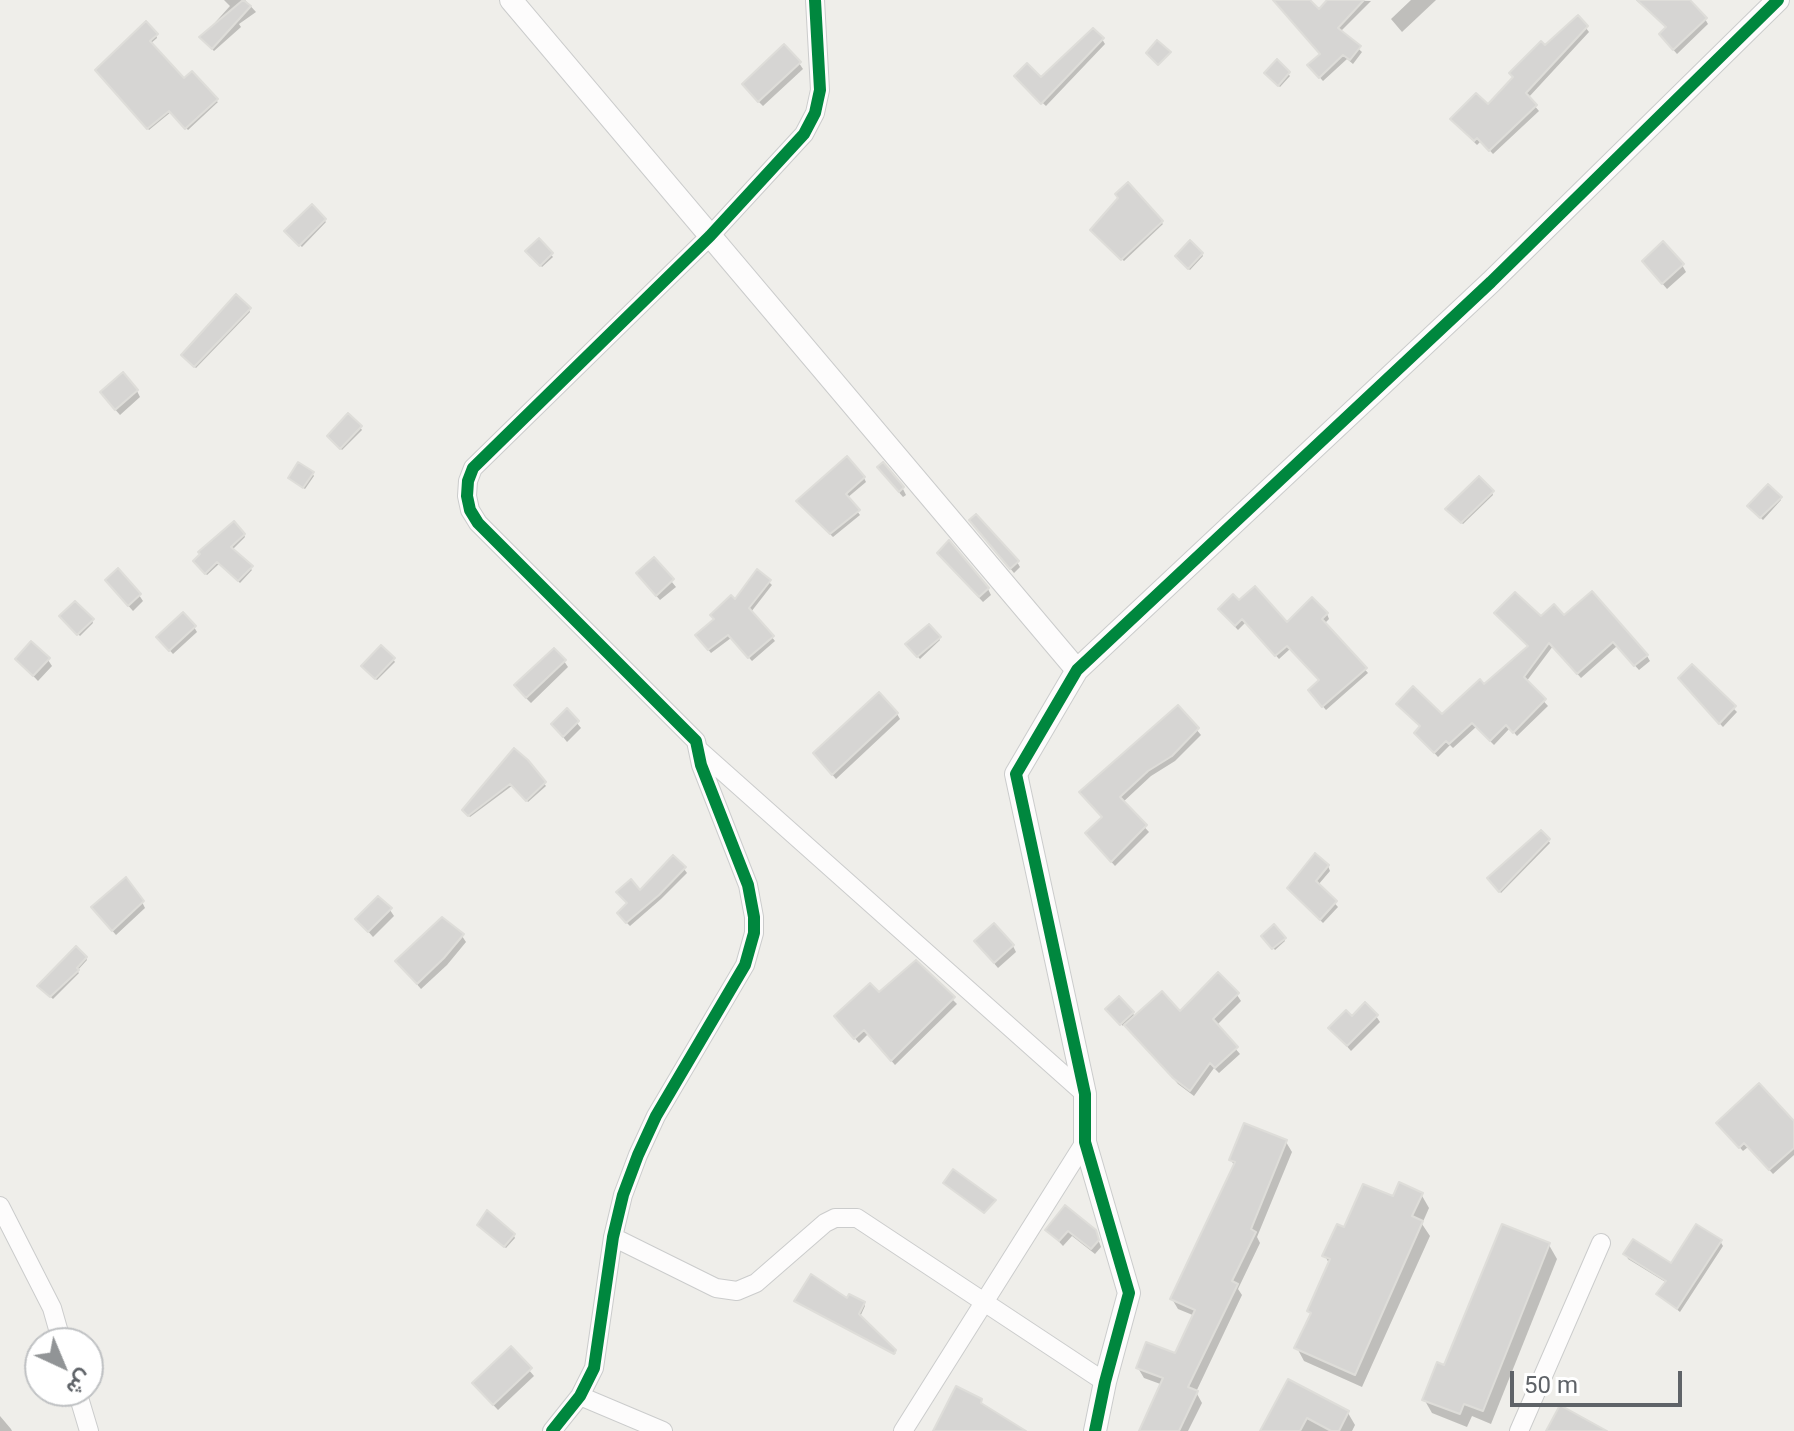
<!DOCTYPE html>
<meta charset="utf-8">
<style>
body{margin:0}
#map{position:relative;width:1794px;height:1431px;overflow:hidden;background:#efeeea;font-family:Roboto,Vazirmatn,sans-serif}
canvas{display:block}
.north{position:absolute;left:24px;top:1327px;width:80px;height:80px;box-sizing:border-box;background:#fff;border:2px solid #bfc1c3;border-radius:50%;rotate:136deg;font-size:22px;font-weight:700;line-height:32px;text-align:center;color:#5f6368}
.north::after{content:'';display:block;margin:auto;width:28px;height:36px;background:#919496;clip-path:polygon(50% 0,100% 100%,50% 72%,0 100%)}
.scale{position:absolute;left:1510px;top:1371px;width:172px;height:36px;box-sizing:border-box;border:4px solid #5f6368;border-top:0;padding-left:10px;font-size:24px;line-height:28px;white-space:nowrap;color:#5f6368;-webkit-text-stroke:6px #fff;paint-order:stroke}
</style>
<div id="map">
<canvas width="1794" height="1431"></canvas>
<div class="north">ش</div>
<div class="scale">50 m</div>
</div>
<script>
const ctx = document.querySelector('canvas').getContext('2d');
ctx.lineJoin = 'round';
function fillPath(path, color) { ctx.fillStyle = color; ctx.fill(path, 'evenodd'); }
const shape = rows => new Path2D(rows.map(r => 'M' + r).join(''));
function strokePath(path, color, width, dash) { ctx.strokeStyle = color; ctx.lineWidth = width; ctx.lineCap = dash ? 'butt' : 'round'; ctx.setLineDash(dash || []); ctx.stroke(path); }
fillPath(shape([
 [224,0,245,0,256,12,239,24,241,27,214,51,201,38,230,6],
 [1307,0,1319,11,1330,0,1371,1,1340,32,1362,52,1353,64,1347,59,1323,81,1313,70,1321,55],
 [1411,0,1436,0,1402,32,1391,19],
 [1636,0,1677,0,1705,19,1708,24,1677,54,1664,39,1667,28],
 [1586,28,1589,32,1528,98,1539,111,1493,154,1481,141,1477,145,1456,124,1453,120,1488,106,1545,48],
 [156,35,157,38,150,44,184,81,218,102,188,130,171,112,149,130,99,73],
 [1102,39,1105,44,1046,106,1019,81,1041,79],
 [1277,62,1290,76,1280,87,1268,75],
 [799,63,803,69,763,106,748,91],
 [324,220,326,222,302,247,288,234],
 [1161,222,1163,224,1124,261,1093,232],
 [539,241,553,257,542,267,529,253],
 [1202,254,1203,256,1190,270,1179,259],
 [1644,262,1682,265,1686,272,1667,289],
 [249,309,250,312,196,368,185,358],
 [137,391,140,397,120,415,106,399],
 [360,427,362,430,342,450,331,438],
 [883,465,903,489,906,495,903,497,883,474],
 [312,473,314,476,305,489,290,478],
 [864,478,866,482,847,498,860,515,833,537,800,505],
 [1492,492,1493,495,1463,524,1449,511],
 [1780,498,1781,500,1763,520,1751,508],
 [975,526,1017,562,1020,567,1014,573],
 [244,535,245,537,232,550,252,570,240,583,220,563,207,575,196,564],
 [942,559,988,589,991,595,983,602],
 [654,560,676,587,660,600,642,580],
 [758,572,772,585,751,612,775,641,752,661,731,638,711,653,700,640,735,602],
 [111,586,139,595,143,601,133,611],
 [1223,614,1287,625,1327,614,1329,619,1324,624,1368,673,1326,710,1313,695,1321,681,1290,649,1279,659,1246,622,1238,630],
 [1497,614,1540,619,1564,618,1647,656,1650,661,1639,670,1617,646,1581,678,1553,646,1526,682,1548,706,1517,736,1510,728,1494,745,1476,727,1453,748,1450,745,1438,757,1416,733,1422,728,1402,709,1442,717,1484,687,1529,647],
 [63,619,92,620,93,623,80,636],
 [194,627,197,632,173,654,162,642],
 [939,638,940,640,920,659,909,647],
 [17,659,48,660,52,666,38,681],
 [393,659,395,662,377,680,365,669],
 [564,661,568,667,531,703,520,692],
 [1692,667,1737,712,1723,727,1702,705],
 [1178,708,1201,735,1175,761,1151,776,1122,803,1149,832,1115,866,1091,839],
 [567,711,581,728,567,742,553,724],
 [897,714,900,719,836,779,819,759],
 [527,761,546,786,528,802,513,785,470,817,466,813],
 [1548,840,1550,843,1501,893,1491,881],
 [1328,866,1330,871,1318,885,1338,907,1323,923,1289,889],
 [684,869,687,873,661,899,630,926,622,918,640,893],
 [142,902,145,908,116,935,97,913],
 [390,910,394,916,373,937,358,920],
 [462,936,466,942,447,965,421,989,397,961],
 [1265,938,1284,939,1285,941,1275,950],
 [976,942,1013,946,1016,952,998,968],
 [86,958,87,960,77,971,79,973,53,999,41,988],
 [916,963,957,1004,895,1065,868,1034,859,1043,840,1022,879,995],
 [1237,995,1241,1001,1216,1026,1240,1054,1219,1073,1214,1068,1194,1096,1178,1084,1125,1023,1123,1026,1109,1011,1133,1013,1135,1018,1180,1014],
 [1376,1016,1380,1022,1351,1051,1331,1028,1352,1018],
 [1794,1123,1794,1155,1773,1174,1748,1147,1743,1151,1722,1128],
 [1286,1142,1292,1152,1257,1237,1260,1243,1238,1289,1242,1295,1196,1392,1202,1403,1188,1431,1141,1431,1163,1385,1144,1378,1138,1368,1176,1355,1195,1316,1178,1309,1172,1299,1235,1167,1231,1160],
 [1421,1194,1429,1208,1422,1224,1430,1236,1362,1387,1304,1361,1297,1348,1312,1315,1309,1311,1330,1265,1325,1256,1345,1229,1394,1199],
 [481,1227,514,1236,515,1238,506,1248],
 [1048,1230,1095,1231,1101,1247,1095,1254,1072,1236,1063,1246],
 [1720,1241,1723,1246,1680,1312,1658,1294,1667,1283,1628,1259,1626,1254,1671,1266],
 [1549,1245,1557,1259,1491,1424,1472,1416,1467,1427,1432,1413,1424,1399,1445,1368],
 [796,1301,848,1301,864,1304,865,1306,860,1317,896,1354],
 [511,1349,534,1376,498,1410,478,1389],
 [1289,1382,1348,1413,1355,1425,1352,1431,1262,1431],
 [0,1416,11,1429,12,1431,0,1431]
]), '#0003');
const building = shape([
 [243,0,251,6,212,49,199,37,243,0],
 [1273,0,1310,0,1319,9,1327,0,1364,0,1338,28,1361,46,1350,60,1343,55,1319,78,1307,65,1320,54,1273,0],
 [1637,0,1690,0,1707,18,1673,50,1659,34,1666,27,1637,0],
 [1578,15,1588,26,1526,93,1537,105,1489,151,1477,138,1474,141,1450,119,1476,93,1488,104,1513,77,1509,73,1541,41,1545,45,1578,15],
 [146,21,158,34,150,41,184,78,192,71,218,99,185,129,169,111,147,129,95,70,146,21],
 [1093,28,1104,38,1041,104,1014,76,1027,63,1041,77,1093,28],
 [1157,40,1171,52,1158,65,1146,53,1157,40],
 [784,44,801,62,758,102,742,84,784,44],
 [1277,59,1290,72,1278,86,1264,73,1277,59],
 [1128,182,1163,221,1121,260,1090,230,1118,198,1115,194,1128,182],
 [312,204,326,219,299,246,284,231,312,204],
 [539,238,553,253,540,266,525,251,539,238],
 [1190,240,1203,253,1188,269,1175,256,1190,240],
 [1663,241,1684,264,1662,284,1642,261,1663,241],
 [236,294,251,308,194,367,181,355,236,294],
 [123,372,138,390,115,410,100,392,123,372],
 [348,413,362,426,340,449,327,436,348,413],
 [847,456,865,477,846,494,860,510,830,534,796,501,847,456],
 [298,462,314,472,303,488,288,478,298,462],
 [883,462,904,487,899,492,877,467,883,462],
 [1479,476,1494,491,1461,523,1445,509,1479,476],
 [1768,484,1782,497,1760,518,1747,506,1768,484],
 [976,514,1019,561,1010,569,969,520,976,514],
 [234,521,245,534,231,547,253,566,238,581,217,562,205,574,193,561,200,554,198,552,234,521],
 [949,540,989,588,979,597,937,553,949,540],
 [654,557,674,579,656,596,636,573,654,557],
 [118,568,141,594,128,606,105,580,118,568],
 [757,569,771,580,749,608,774,636,748,658,728,635,708,650,695,635,714,619,710,615,731,595,735,599,757,569],
 [1255,586,1287,622,1312,597,1328,613,1322,619,1367,668,1322,707,1308,690,1319,680,1287,646,1275,656,1242,619,1235,626,1218,609,1233,594,1239,600,1255,586],
 [1592,591,1648,655,1634,666,1613,642,1577,674,1549,643,1524,677,1546,699,1513,733,1506,725,1490,741,1472,723,1449,744,1446,741,1434,753,1414,733,1420,726,1396,704,1413,686,1442,714,1480,679,1484,684,1528,646,1494,613,1515,592,1541,616,1554,604,1564,615,1592,591],
 [75,601,94,619,77,635,59,616,75,601],
 [183,612,196,626,169,651,156,637,183,612],
 [929,624,941,637,917,657,905,644,929,624],
 [31,641,50,658,33,676,15,659,31,641],
 [381,645,395,658,375,679,361,666,381,645],
 [554,648,566,660,526,698,514,685,554,648],
 [1692,664,1736,706,1719,724,1678,678,1692,664],
 [879,692,898,713,832,775,813,753,879,692],
 [1178,705,1199,728,1172,756,1148,771,1120,797,1147,825,1111,862,1085,833,1102,817,1079,792,1178,705],
 [567,708,579,721,563,737,551,724,567,708],
 [514,748,528,760,546,782,526,801,510,784,468,816,462,810,514,748],
 [1541,830,1550,839,1499,892,1487,878,1541,830],
 [1315,853,1329,865,1316,881,1337,901,1320,920,1287,888,1315,853],
 [673,855,686,867,659,895,626,923,617,913,627,903,616,892,631,879,640,890,673,855],
 [126,877,144,901,112,931,91,907,126,877],
 [378,896,392,908,368,932,355,919,378,896],
 [442,917,464,934,444,958,417,984,395,961,442,917],
 [994,923,1014,945,994,963,974,941,994,923],
 [1274,924,1286,938,1272,949,1261,936,1274,924],
 [76,946,87,957,77,968,79,970,50,997,37,986,76,946],
 [916,960,955,997,891,1061,864,1030,854,1039,834,1016,870,983,879,992,916,960],
 [1218,972,1239,993,1213,1019,1238,1047,1215,1068,1210,1063,1190,1091,1173,1078,1124,1025,1162,991,1180,1011,1218,972],
 [1119,996,1134,1012,1120,1025,1105,1009,1119,996],
 [1365,1002,1378,1015,1347,1046,1328,1028,1346,1010,1352,1016,1365,1002],
 [1759,1083,1794,1121,1794,1148,1769,1170,1744,1143,1739,1148,1716,1123,1759,1083],
 [1244,1123,1287,1140,1251,1229,1256,1232,1232,1281,1238,1284,1188,1387,1198,1391,1179,1431,1139,1431,1163,1378,1136,1368,1146,1342,1175,1353,1195,1310,1170,1299,1235,1162,1229,1160,1244,1123],
 [953,1169,996,1200,984,1213,943,1183,953,1169],
 [1399,1182,1423,1193,1412,1216,1423,1221,1355,1375,1294,1348,1311,1313,1307,1311,1330,1259,1322,1256,1337,1224,1344,1227,1363,1184,1393,1196,1399,1182],
 [1065,1205,1096,1230,1099,1240,1091,1249,1068,1231,1059,1241,1045,1230,1065,1205],
 [487,1210,515,1234,504,1247,477,1225,487,1210],
 [1502,1224,1550,1243,1483,1411,1464,1404,1460,1414,1422,1400,1437,1362,1444,1365,1502,1224],
 [1696,1224,1722,1240,1677,1309,1656,1294,1666,1281,1623,1254,1633,1239,1671,1263,1696,1224],
 [811,1274,847,1298,849,1294,865,1302,859,1314,896,1350,894,1354,794,1301,811,1274],
 [511,1346,532,1368,493,1405,472,1383,511,1346],
 [1288,1379,1349,1411,1339,1431,1331,1431,1307,1418,1300,1431,1260,1431,1288,1379],
 [956,1386,982,1399,981,1403,1026,1431,933,1431,956,1386],
 [1560,1405,1607,1431,1546,1431,1560,1405]
]);
fillPath(building, '#d6d5d3');
strokePath(building, '#deddd9', 2);
const minor = shape([
 [700,751,1085,1094],
 [0,1206,52,1308,62,1343],
 [613,1237,716,1288,737,1291,756,1283,825,1223,835,1218,857,1218,1105,1382],
 [77,1391,89,1431],
 [580,1396,663,1431],
 [552,1431,580,1396,594,1368,613,1237,623,1195,638,1155,656,1116,745,965,754,933,754,917,748,885,701,765,696,741,478,523,470,510,467,496,468,481,473,468,710,236,804,134,815,113,820,90,815,0],
 [903,1431,1085,1142],
 [1519,1431,1601,1243]
]);
const tertiary = shape([
 [511,0,1077,670],
 [1095,1431,1105,1382,1129,1293,1085,1142,1085,1094,1016,774,1077,670,1491,282,1778,0]
]);
strokePath(minor, '#cbcccc', 20);
strokePath(tertiary, '#cbcccc', 24);
strokePath(minor, '#fdfcfc', 18);
strokePath(tertiary, '#fdfcfc', 22);
strokePath(shape([
 [552,1431,580,1396,594,1368,613,1237,623,1195,638,1155,656,1116,745,965,754,933,754,917,748,885,701,765,696,741,478,523,470,510,467,496,468,481,473,468,710,236,804,134,815,113,820,90,815,0],
 [1095,1431,1105,1382,1129,1293,1085,1142,1085,1094,1016,774,1077,670,1491,282,1778,0]
]), '#00873e', 12);
</script>
